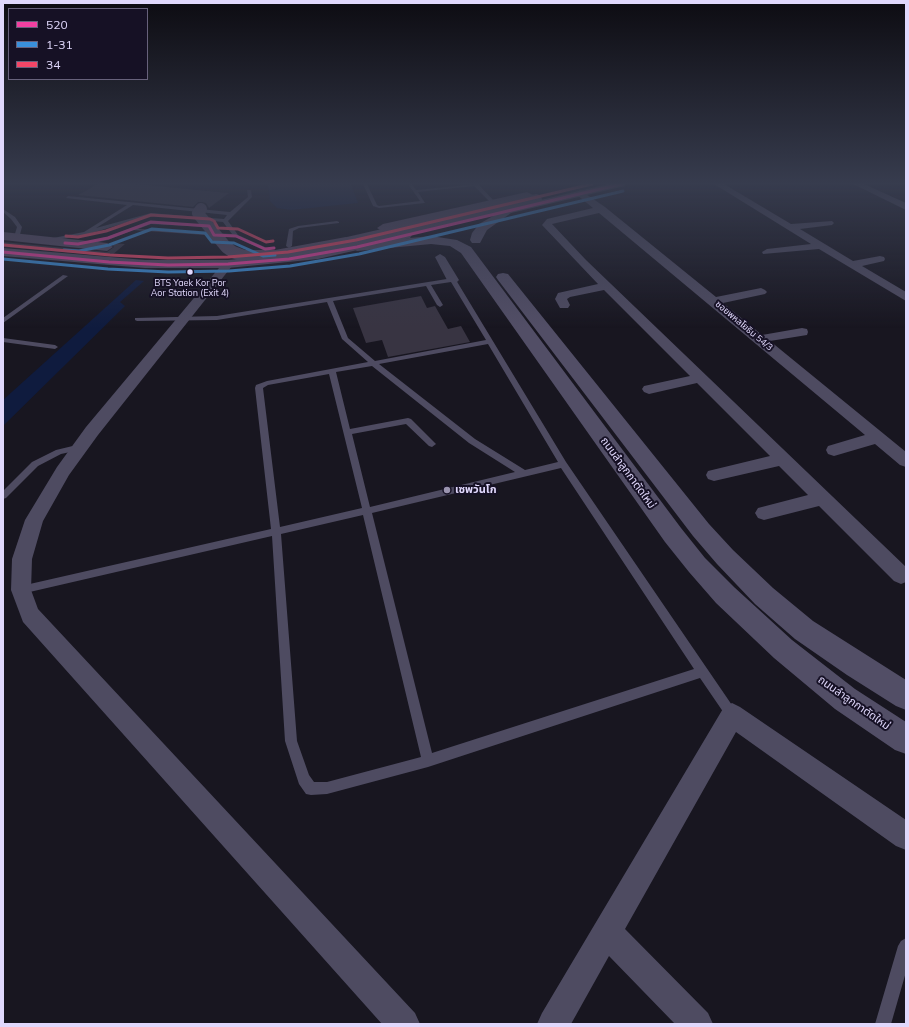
<!DOCTYPE html>
<meta charset="utf-8">
<style>
body{margin:0}
#map{position:relative;width:909px;height:1027px;overflow:hidden;background:#181620;font-family:Mulish,sans-serif}
canvas{display:block}
.frame{position:absolute;inset:0;border:4px solid #e0d8fc;pointer-events:none}
.legend{position:absolute;left:8px;top:8px;width:140px;height:72px;box-sizing:border-box;background:#161125;border:1px solid #67617b;margin:0;padding:5px 7px;list-style:none;font-size:12px;color:#e0d8fc}
.legend li{display:flex;align-items:center;gap:8px;height:20px}
.legend b{width:20px;border:1px solid #67617b}
</style>
<div id="map">
<canvas width="909" height="1027"></canvas>
<div class="frame"></div>
<ul class="legend">
<li><b style="height:5px;background:#f240a1"></b>520</li>
<li><b style="height:5px;background:#3a90db"></b>1-31</li>
<li><b style="height:5px;background:#f34667"></b>34</li>
</ul>
</div>
<script>
const ctx = document.querySelector('canvas').getContext('2d');
ctx.lineJoin = 'round';
function fillPath(path, color) { ctx.fillStyle = color; ctx.fill(path, 'evenodd'); }
const shape = rows => new Path2D(rows.map(r => 'M' + r).join(''));
function strokePath(path, color, width, dash) { ctx.strokeStyle = color; ctx.lineWidth = width; ctx.lineCap = dash ? 'butt' : 'round'; ctx.setLineDash(dash || []); ctx.stroke(path); }
function label(font, color, halo, rows, align = 'center') {
  ctx.font = font + ' Mulish,"Noto Sans Thai",sans-serif'; ctx.lineWidth = 4; ctx.setLineDash([]); ctx.textBaseline = 'middle'; ctx.strokeStyle = halo; ctx.fillStyle = color; for (const [text, x, y, turn = 0] of rows) {
    ctx.save(); ctx.translate(x, y); ctx.rotate((+turn || 0) * Math.PI / 180); ctx.textAlign = isNaN(turn) ? turn : align; if (halo) ctx.strokeText(text, 0, 0); ctx.fillText(text, 0, 0); ctx.restore();
  }
}
fillPath(shape([
 [268,184,351,184,358,203,291,210,277,208,270,201],
 [136,280,144,281,120,302,125,306,3,426,3,400]
]), '#0f1b3e');
fillPath(shape([
 [98,184,135,184,229,193,209,208,206,203,202,202,198,202,193,207,78,195],
 [3,242,107,252,114,247,110,243,125,244,111,256,3,247],
 [421,296,427,308,435,306,448,329,461,326,470,342,388,357,382,340,366,343,353,308]
]), '#383442');
fillPath(shape([
 [363,184,367,184,377,205,379,206,420,201,408,184,412,184,416,190,478,184,496,203,492,204,474,186,418,192,425,203,379,208,373,206,363,184],
 [247,190,251,190,252,197,228,221,238,235,267,248,267,250,263,250,235,237,133,230,108,240,79,246,76,244,107,237,151,221,209,225,213,229,210,231,207,227,151,224,138,229,232,234,223,222,151,215,85,235,51,241,48,239,84,232,127,205,66,198,68,196,230,212,248,197,247,190],
 [133,205,227,215,224,219,151,213,96,228,133,205],
 [3,209,15,217,22,227,19,238,14,237,17,227,11,219,3,212,3,209],
 [337,221,339,222,339,223,299,228,293,231,292,246,289,248,286,246,289,229,298,226,337,221],
 [63,275,68,276,3,323,3,318,63,275],
 [453,278,456,280,566,462,736,711,738,715,736,719,732,721,728,719,700,678,428,767,327,794,311,795,306,794,299,784,285,741,272,536,21,594,17,593,16,590,17,587,21,586,271,529,255,388,256,385,267,381,368,362,342,339,327,302,217,320,137,321,135,320,135,318,217,316,453,278],
 [451,282,486,340,375,361,348,338,333,301,426,286,437,305,440,307,443,305,431,285,451,282],
 [488,344,558,462,525,470,475,439,379,364,488,344],
 [372,366,469,443,515,472,370,507,352,434,406,424,429,446,432,447,436,444,411,419,408,418,350,429,336,372,372,366],
 [329,374,362,508,280,527,263,388,268,385,329,374],
 [561,468,694,669,432,753,372,513,561,468],
 [363,515,421,757,327,782,314,782,309,775,297,741,281,534,363,515],
 [3,338,55,345,58,347,55,349,3,342,3,338],
 [81,444,85,447,84,449,61,454,38,466,6,498,3,499,3,491,32,462,56,450,81,444],
 [906,938,906,972,891,1024,875,1024,898,946,901,941,906,938]
]), '#4e4b61');
fillPath(shape([
 [714,184,724,184,791,224,832,221,834,223,832,225,800,229,853,261,880,256,884,257,885,259,884,261,862,266,906,292,906,301,819,249,763,254,762,252,767,249,811,244,714,184],
 [853,184,864,184,906,203,906,210,853,184],
 [580,190,605,207,716,297,761,288,765,290,767,292,765,294,723,303,762,335,802,328,807,329,808,332,807,335,770,341,906,452,906,467,900,465,875,444,834,456,828,454,826,450,828,446,865,435,599,213,552,224,586,260,906,567,906,582,901,584,894,581,819,506,764,520,758,518,755,513,758,508,808,495,779,466,714,481,708,479,706,475,708,471,770,456,697,383,649,394,644,392,642,389,644,386,690,376,604,290,570,297,567,299,570,305,568,308,560,308,555,299,558,293,598,284,542,225,547,219,593,208,577,195,576,193,580,190],
 [440,254,445,257,459,280,457,282,449,282,447,280,435,257,440,254],
 [228,261,232,262,233,264,232,266,98,435,69,475,43,521,32,559,31,590,38,609,415,1013,420,1024,382,1024,23,622,11,590,12,559,25,520,57,467,86,427,224,262,228,261],
 [732,703,740,707,906,820,906,850,896,846,736,732,625,929,708,1013,713,1024,675,1024,609,956,571,1024,537,1024,542,1013,724,707,732,703]
]), '#4e4b61');
fillPath(shape([
 [507,208,513,211,511,213,487,230,480,243,472,243,470,240,472,233,479,224,507,208],
 [431,236,457,240,471,247,681,528,705,558,734,587,792,640,855,689,906,722,906,754,895,750,835,709,774,658,716,603,689,572,665,542,461,253,450,246,431,244,357,251,351,247,357,243,431,236],
 [503,273,508,274,709,524,733,550,773,588,813,621,906,680,906,710,896,706,847,675,795,639,755,604,717,564,693,536,498,280,496,277,498,274,503,273]
]), '#524e66');
fillPath(shape([
 [608,184,626,184,625,186,511,213,505,210,507,208,608,184],
 [527,192,533,195,531,197,383,232,377,228,383,224,527,192],
 [406,231,410,232,412,235,410,238,318,259,228,268,145,268,3,256,3,248,145,260,228,260,318,251,406,231],
 [3,232,107,243,113,247,107,251,3,240,3,232]
]), '#584c65');
strokePath(shape([
 [201,209,198,213,200,216,226,247,233,252,244,256,276,256,347,243,536,200]
]), '#584c65', 12);
strokePath(shape([
 [65,243,78,244,108,238,151,222,209,226,214,235,236,236,265,249,274,248],
 [3,252,109,262,168,265,228,264,289,259,357,247,621,184]
]), '#f240a1', 3);
strokePath(shape([
 [64,250,79,251,109,245,152,229,205,233,212,242,234,243,263,256,275,255],
 [3,259,108,269,168,272,229,271,290,266,359,254,623,191]
]), '#3a90db', 3);
strokePath(shape([
 [66,236,78,237,106,231,151,215,210,219,214,221,218,228,238,229,266,242,273,241],
 [4,245,110,255,168,258,228,257,288,252,356,240,592,184]
]), '#f34667', 3);
const sky = ctx.createLinearGradient(0, 0, 0, 328);
sky.addColorStop(0, '#0d0c12');
sky.addColorStop(0.56, '#373c4e');
sky.addColorStop(1, '#373c4e00');
ctx.fillStyle = sky;
ctx.fillRect(0, 0, 909, 328);
for (const [x, y, r, color] of [
 [190,272,3.5,"#e0d8fc"],
 [447,490,4,"#9a94af"]
]) { const dot = new Path2D(); dot.arc(x, y, r, 0, 2 * Math.PI); ctx.fillStyle = color; ctx.fill(dot); strokePath(dot, '#161125', 1.5); }
label('9px', '#e0d8fc', '#161125', [
 ["BTS Yaek Kor Por",190,283],
 ["Aor Station (Exit 4)",190,293]
]);
label('9px', '#e0d8fc', '#161125', [
 ["ซอยพหลโยธิน 54/3",744,326,40]
]);
label('11px', '#e0d8fc', '#161125', [
 ["ถนนลำลูกกาตัดใหม่",628,473,54],
 ["ถนนลำลูกกาตัดใหม่",854,703,35]
]);
label('bold 11px', '#e0d8fc', '#161125', [
 ["เซพวันโก",455,490]
], 'left');
</script>
